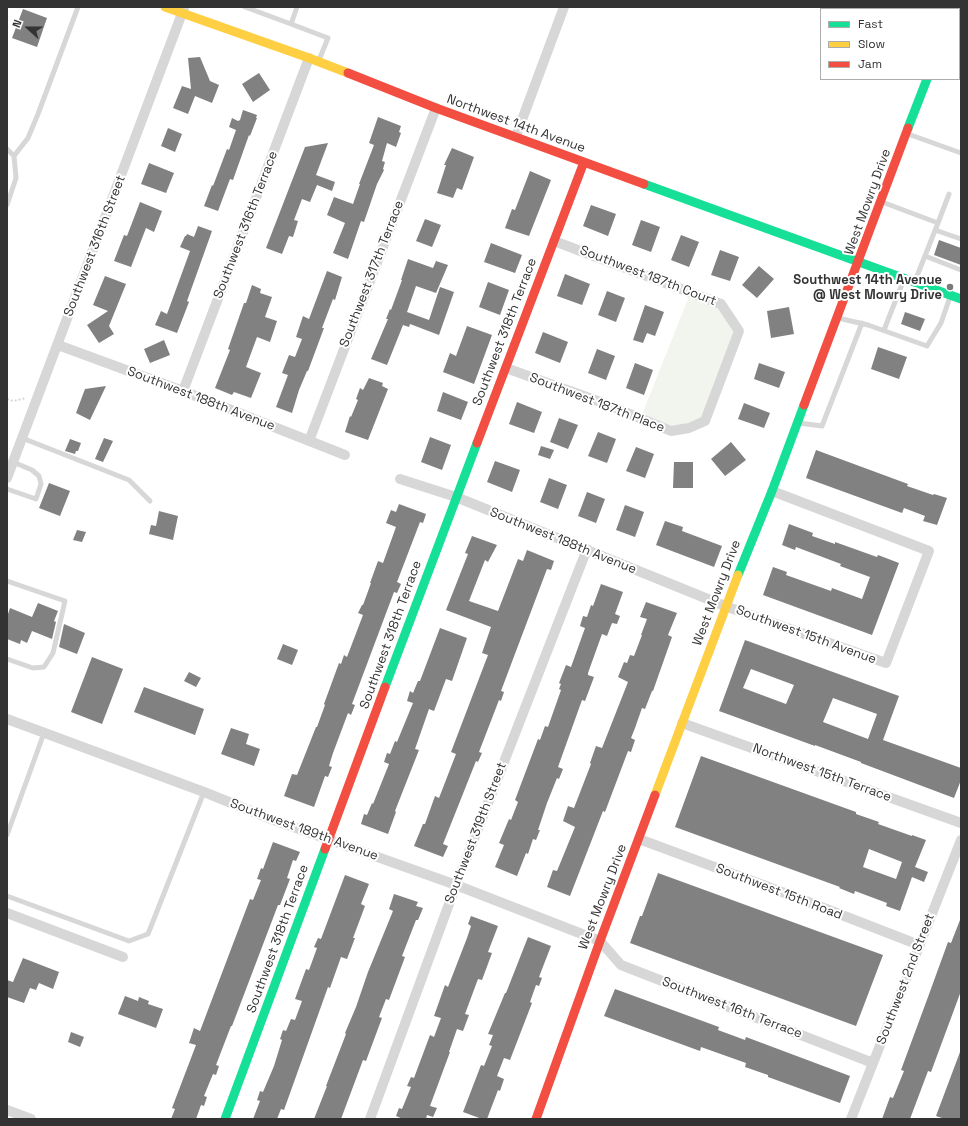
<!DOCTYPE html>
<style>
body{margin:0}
#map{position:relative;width:968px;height:1126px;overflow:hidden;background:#fff;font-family:"Space Grotesk",sans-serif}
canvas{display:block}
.frame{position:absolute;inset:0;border:8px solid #333;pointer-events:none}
.legend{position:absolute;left:820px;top:8px;width:140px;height:72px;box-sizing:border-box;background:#fff;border:1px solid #adadad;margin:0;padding:5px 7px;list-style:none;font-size:12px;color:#333}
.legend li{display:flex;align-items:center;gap:8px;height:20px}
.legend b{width:20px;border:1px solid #adadad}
.north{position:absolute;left:8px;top:8px;width:40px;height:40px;-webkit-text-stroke:3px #fff;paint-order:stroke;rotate:291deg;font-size:11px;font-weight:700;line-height:16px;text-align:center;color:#333}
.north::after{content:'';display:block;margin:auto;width:14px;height:18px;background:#333;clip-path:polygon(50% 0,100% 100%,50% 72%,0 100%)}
</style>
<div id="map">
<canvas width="968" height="1126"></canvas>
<div class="frame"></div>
<ul class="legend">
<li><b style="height:5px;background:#16e098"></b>Fast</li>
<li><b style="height:5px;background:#ffcf43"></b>Slow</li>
<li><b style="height:5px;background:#f24e42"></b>Jam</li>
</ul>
<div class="north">N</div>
</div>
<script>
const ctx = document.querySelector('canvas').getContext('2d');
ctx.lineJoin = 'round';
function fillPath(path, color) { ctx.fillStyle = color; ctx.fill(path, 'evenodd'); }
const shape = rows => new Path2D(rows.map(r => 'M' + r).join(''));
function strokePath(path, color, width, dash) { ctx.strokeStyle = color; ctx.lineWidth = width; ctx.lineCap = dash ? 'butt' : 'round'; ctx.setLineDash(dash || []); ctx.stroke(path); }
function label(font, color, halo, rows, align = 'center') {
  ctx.font = font + ' "Space Grotesk",sans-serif'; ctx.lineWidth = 4; ctx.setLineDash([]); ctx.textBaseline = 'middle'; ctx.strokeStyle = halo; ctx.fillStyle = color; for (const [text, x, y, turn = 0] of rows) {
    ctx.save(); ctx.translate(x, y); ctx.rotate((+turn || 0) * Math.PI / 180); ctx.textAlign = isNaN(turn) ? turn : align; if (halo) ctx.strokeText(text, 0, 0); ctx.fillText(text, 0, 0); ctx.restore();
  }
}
fillPath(shape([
 [690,294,720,306,737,331,704,420,671,429,641,417]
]), '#f1f5ed');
fillPath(shape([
 [23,9,47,18,37,47,12,38],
 [200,57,210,81,219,85,212,103,195,96,188,114,173,108,182,86,191,89,188,58],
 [259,73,270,90,253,102,242,84],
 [243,110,257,115,256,118,257,118,250,136,249,135,233,180,230,179,218,211,204,206,212,185,213,186,227,149,229,150,236,130,229,127,232,118,238,121,240,120],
 [378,117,401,126,399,132,401,133,396,147,387,143,382,161,385,162,383,169,384,170,377,184,364,222,361,221,348,259,333,253,345,223,327,215,334,197,353,204,360,184,359,184,374,145,369,143],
 [168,128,182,134,175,152,161,146],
 [328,143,316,175,335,182,332,191,317,185,310,202,302,199,294,220,298,221,293,237,289,236,282,254,266,248,305,147],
 [452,148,474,157,462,190,457,188,453,198,437,193,446,165,444,165],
 [149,163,174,173,166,193,141,184],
 [530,171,551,180,529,236,505,228,512,209,515,210],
 [140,202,162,211,154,232,146,228,131,267,114,261,124,235,127,236],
 [591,205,616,214,608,236,583,226],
 [425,219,441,225,432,247,416,241],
 [641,220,660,227,651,252,632,245],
 [198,226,212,231,187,301,189,302,177,333,155,325,161,311,167,314,190,251,180,247,185,236,186,236,187,234,194,237],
 [681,235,699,242,689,267,671,260],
 [939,240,961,248,961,265,934,255],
 [491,243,522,255,515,273,484,262],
 [720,250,739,257,730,281,711,275],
 [408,259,433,268,436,261,448,265,436,293,416,286,407,312,429,320,440,287,454,292,439,335,410,324,409,327,403,325,387,365,371,359,388,319,386,319,390,309,391,310,402,280,401,280],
 [759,266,774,279,757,298,742,285],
 [327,271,342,277,335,300,333,299,322,328,324,328,308,371,307,371,299,390,292,413,276,407,288,375,282,373,289,355,295,357,302,339,296,337,303,316,309,319],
 [565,274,590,284,582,305,557,296],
 [105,276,126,284,109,326,114,334,99,343,87,325,108,311,93,305],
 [488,282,509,290,500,315,479,307],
 [252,285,261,289,260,293,272,297,265,317,277,321,270,342,257,337,246,367,261,373,251,398,234,392,232,395,215,388,230,350,228,349,244,303,246,303],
 [607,291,625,298,616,322,598,315],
 [645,305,664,312,655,336,647,333,643,343,633,340],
 [789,307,794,334,771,338,767,311],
 [905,312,925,319,920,331,901,324],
 [467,326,492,335,474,384,443,372,450,353,456,356],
 [543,332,568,342,560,363,535,353],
 [164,340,170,355,150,363,144,349],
 [878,347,907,357,899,379,871,369],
 [597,349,615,356,606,380,588,373],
 [635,363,653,370,644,395,626,388],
 [759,363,785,372,779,388,754,379],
 [369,378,383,383,382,386,388,389,368,440,345,432,350,416,351,417,358,400,356,399,360,388,363,390],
 [106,386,90,420,76,413,85,389],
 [443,392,468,402,461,420,437,411],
 [517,402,542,412,534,433,509,424],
 [744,403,770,413,764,428,738,419],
 [559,418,578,425,568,449,550,442],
 [598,432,616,439,607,463,588,456],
 [430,437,451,445,442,470,421,462],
 [104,438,113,441,103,462,95,459],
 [70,439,81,443,78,451,76,451,75,454,65,451],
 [731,442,746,460,725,476,711,459],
 [541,446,554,450,550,459,538,455],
 [636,447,654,454,645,478,626,471],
 [816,450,908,484,907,486,933,495,934,494,947,498,937,525,923,521,925,516,904,508,902,513,806,478],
 [495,461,520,470,512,492,487,482],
 [674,462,693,462,693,488,673,488],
 [549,478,567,485,558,509,540,502],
 [49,483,70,491,60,516,39,508],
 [587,492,605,499,596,523,578,516],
 [399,504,426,514,423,523,420,522,397,582,401,584,397,593,394,592,352,704,355,705,351,715,348,713,333,753,329,766,332,767,328,777,325,776,314,807,284,796,292,774,297,775,316,727,317,727,325,705,324,704,339,663,341,664,344,655,347,657,363,615,358,613,362,605,363,605,371,583,370,583,378,561,383,563,396,527,386,523,391,510,396,512],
 [625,505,644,512,635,537,616,530],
 [159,511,178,516,173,540,149,534,151,525,156,526],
 [665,521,683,527,682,531,722,546,714,567,656,545],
 [789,524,813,533,812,536,835,544,835,542,877,557,878,555,899,563,872,635,763,595,773,567,787,572,786,575,831,591,832,588,862,599,870,577,840,566,841,564,796,547,795,550,782,545],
 [77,530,86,532,82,542,73,540],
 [472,536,497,545,488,562,485,560,469,601,498,611,518,559,523,561,527,550,554,561,551,570,547,569,501,691,504,692,501,701,499,700,479,752,482,753,478,762,476,761,443,844,448,846,443,857,414,846,423,824,425,824,435,796,439,798,456,754,451,752,488,655,482,653,491,627,446,610,468,554,465,553],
 [601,584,623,592,615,614,620,616,617,624,612,623,607,636,602,634,588,673,588,675,594,677,585,701,582,700,558,767,563,769,559,779,557,778,547,803,538,830,540,830,536,840,533,839,528,854,526,853,517,876,495,867,504,845,499,843,509,819,511,820,518,802,515,800,538,739,540,740,545,726,548,727,561,690,559,689,561,684,559,683,566,665,571,667,585,628,580,626,583,616,587,617,591,605,593,606],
 [646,602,677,613,668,635,672,637,653,691,652,691,645,709,642,708,635,728,631,738,635,740,631,752,628,751,605,812,603,811,570,896,547,887,553,870,557,871,575,827,563,821,568,806,574,808,591,764,590,763,596,746,602,748,628,682,618,677,624,662,627,663,630,655,634,656,642,635,641,635,647,619,640,617],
 [38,603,58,611,54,621,56,622,52,639,32,631,27,643,21,640,20,644,7,639,7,617,10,608,32,617],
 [64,624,85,633,77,654,59,647],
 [440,628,467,638,452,681,446,679,434,711,429,709,415,749,419,750,395,811,396,812,388,834,361,824,364,814,367,815,372,803,373,804,389,764,384,762,387,753,390,754,395,741,397,742,413,703,407,701,410,691,413,693,418,681,420,681],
 [745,640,899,696,883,740,961,768,961,780,954,798,861,763,861,762,815,745,815,746,719,711],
 [751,669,794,685,786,704,743,688],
 [833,698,877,714,868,739,823,722],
 [283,644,298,650,292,665,277,659],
 [92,657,123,669,102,724,71,712],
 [189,672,201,678,196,687,184,681],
 [144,687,204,709,195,735,134,712],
 [231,728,249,734,246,744,260,749,254,766,221,754],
 [701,756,856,812,856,814,879,822,878,824,912,836,912,835,926,840,915,867,928,872,924,882,912,877,900,911,886,906,887,903,855,891,854,894,839,888,840,887,675,827],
 [869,849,902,862,896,879,863,867],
 [273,842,300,852,296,861,293,860,287,878,290,879,280,905,278,905,232,1026,231,1026,216,1065,219,1066,216,1075,213,1074,204,1096,207,1097,204,1106,201,1105,196,1119,171,1119,175,1109,172,1108,196,1045,189,1043,194,1028,200,1031,250,899,253,900,261,880,257,879,261,868,263,869],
 [658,873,883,955,856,1026,630,943,640,916,642,916],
 [345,875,369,884,361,904,365,906,353,938,355,938,347,959,341,957,330,988,328,987,284,1110,281,1109,277,1119,253,1119,260,1101,257,1100,260,1091,263,1092,274,1066,282,1040,280,1039,283,1030,286,1031,291,1019,295,1020,302,1001,295,999,306,969,309,970,317,948,314,947,318,938,321,939],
 [394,894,418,902,416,906,423,908,418,920,416,920,402,956,405,957,389,1000,386,999,379,1017,382,1018,366,1061,363,1060,341,1119,314,1119,327,1086,326,1086,346,1034,345,1033,356,1007,368,972,393,911,389,909],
 [471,916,498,926,488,952,492,953,482,980,478,979,465,1014,469,1015,463,1031,457,1029,449,1052,450,1052,430,1106,437,1108,433,1117,427,1115,426,1119,403,1119,396,1116,399,1108,402,1109,411,1087,407,1086,411,1077,414,1078,430,1035,434,1037,441,1018,434,1016,445,985,448,987,467,938,471,926,468,924],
 [960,920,961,991,931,1072,928,1071,910,1119,882,1119,890,1097,893,1098,904,1071,901,1070,928,997,948,942,951,943],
 [528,937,551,946,539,977,542,978,539,986,536,985,530,1002,532,1003,510,1060,504,1058,497,1076,504,1079,500,1091,498,1090,487,1119,482,1119,463,1112,481,1065,484,1066,492,1046,489,1045,493,1035,488,1034,505,993,506,993],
 [23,958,59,972,53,989,39,983,36,990,30,988,24,1003,7,997,7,980,13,982],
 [615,989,719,1027,718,1030,745,1040,746,1037,850,1076,840,1103,768,1077,768,1075,745,1067,746,1063,701,1047,700,1051,604,1016],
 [125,996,138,1001,139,997,149,1001,148,1004,163,1009,156,1028,118,1014],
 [71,1032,84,1037,80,1047,68,1042],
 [960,1052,961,1119,945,1119,936,1116]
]), '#818181');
strokePath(shape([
 [7,399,13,401,26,398]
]), '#d6d6d6', 2, [2, 2]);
strokePath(shape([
 [245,7,291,24,297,7],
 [291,24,328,38,319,60],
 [908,134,961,153],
 [7,149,14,156,16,178,7,205],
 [14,156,28,138,38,114,78,7],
 [882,202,938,223,915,281],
 [938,223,949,194],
 [935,230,961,239],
 [925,256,961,270],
 [838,318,868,325,927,346,941,323,950,297],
 [884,330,904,279],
 [799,423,822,426,862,323],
 [22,438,129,480,150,501],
 [7,489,36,499,41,484,39,476,32,470,13,462],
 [7,581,65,601,53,653,44,667,33,668,7,659],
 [7,835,44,733],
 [7,896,129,941,148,934,204,792]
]), '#d7d7d7', 5);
strokePath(shape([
 [516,136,564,7],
 [58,345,183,391,345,455],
 [506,368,606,404,671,431,689,428,705,421,739,331,721,304,554,241],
 [183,391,309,58],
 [309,441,436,108],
 [7,478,184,8],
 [400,479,456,497,725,606,886,663,929,551,772,491],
 [7,719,204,792,271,819,456,885,600,941,621,965,873,1063],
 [682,723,961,823],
 [639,839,798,898,919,945],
 [7,913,123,957],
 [7,1110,31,1119],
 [370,1119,456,885,587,549],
 [851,1119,961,840]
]), '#d7d7d7', 10);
strokePath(shape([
 [954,9,955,7],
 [908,128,927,79],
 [644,184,961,299],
 [738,575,772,491,804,405],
 [385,687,477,443],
 [225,1119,325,849]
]), '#16e098', 9);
strokePath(shape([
 [165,7,309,58,348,73],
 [655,795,738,575]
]), '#ffcf43', 9);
strokePath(shape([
 [348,73,436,108,644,184],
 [804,405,908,128],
 [477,443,584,162],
 [325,849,385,687],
 [536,1119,600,941,655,795]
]), '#f24e42', 9);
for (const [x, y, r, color] of [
 [950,287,4,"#7a7a7a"]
]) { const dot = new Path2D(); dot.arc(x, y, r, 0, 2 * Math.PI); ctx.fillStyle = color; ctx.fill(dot); strokePath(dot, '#fff', 1.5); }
label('13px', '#333', '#fff', [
 ["Northwest 14th Avenue",516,124,20],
 ["West Mowry Drive",868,202,-70],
 ["Southwest 316th Terrace",246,225,-69],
 ["Southwest 316th Street",95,246,-69],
 ["Southwest 317th Terrace",372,274,-69],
 ["Southwest 187th Court",648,276,21],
 ["Southwest 318th Terrace",505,332,-69],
 ["Southwest 188th Avenue",201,399,21],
 ["Southwest 187th Place",597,403,21],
 ["Southwest 188th Avenue",563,541,22],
 ["West Mowry Drive",717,593,-69],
 ["Southwest 318th Terrace",391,635,-70],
 ["Southwest 15th Avenue",806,635,20],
 ["Northwest 15th Terrace",822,773,20],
 ["Southwest 189th Avenue",304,830,20],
 ["Southwest 319th Street",476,833,-69],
 ["Southwest 15th Road",779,892,21],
 ["West Mowry Drive",603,897,-69],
 ["Southwest 318th Terrace",278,939,-70],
 ["Southwest 2nd Street",906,979,-69],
 ["Southwest 16th Terrace",732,1008,21]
]);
label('bold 13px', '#333', '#fff', [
 ["Southwest 14th Avenue",942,280],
 ["@ West Mowry Drive",942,295]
], 'right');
</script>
